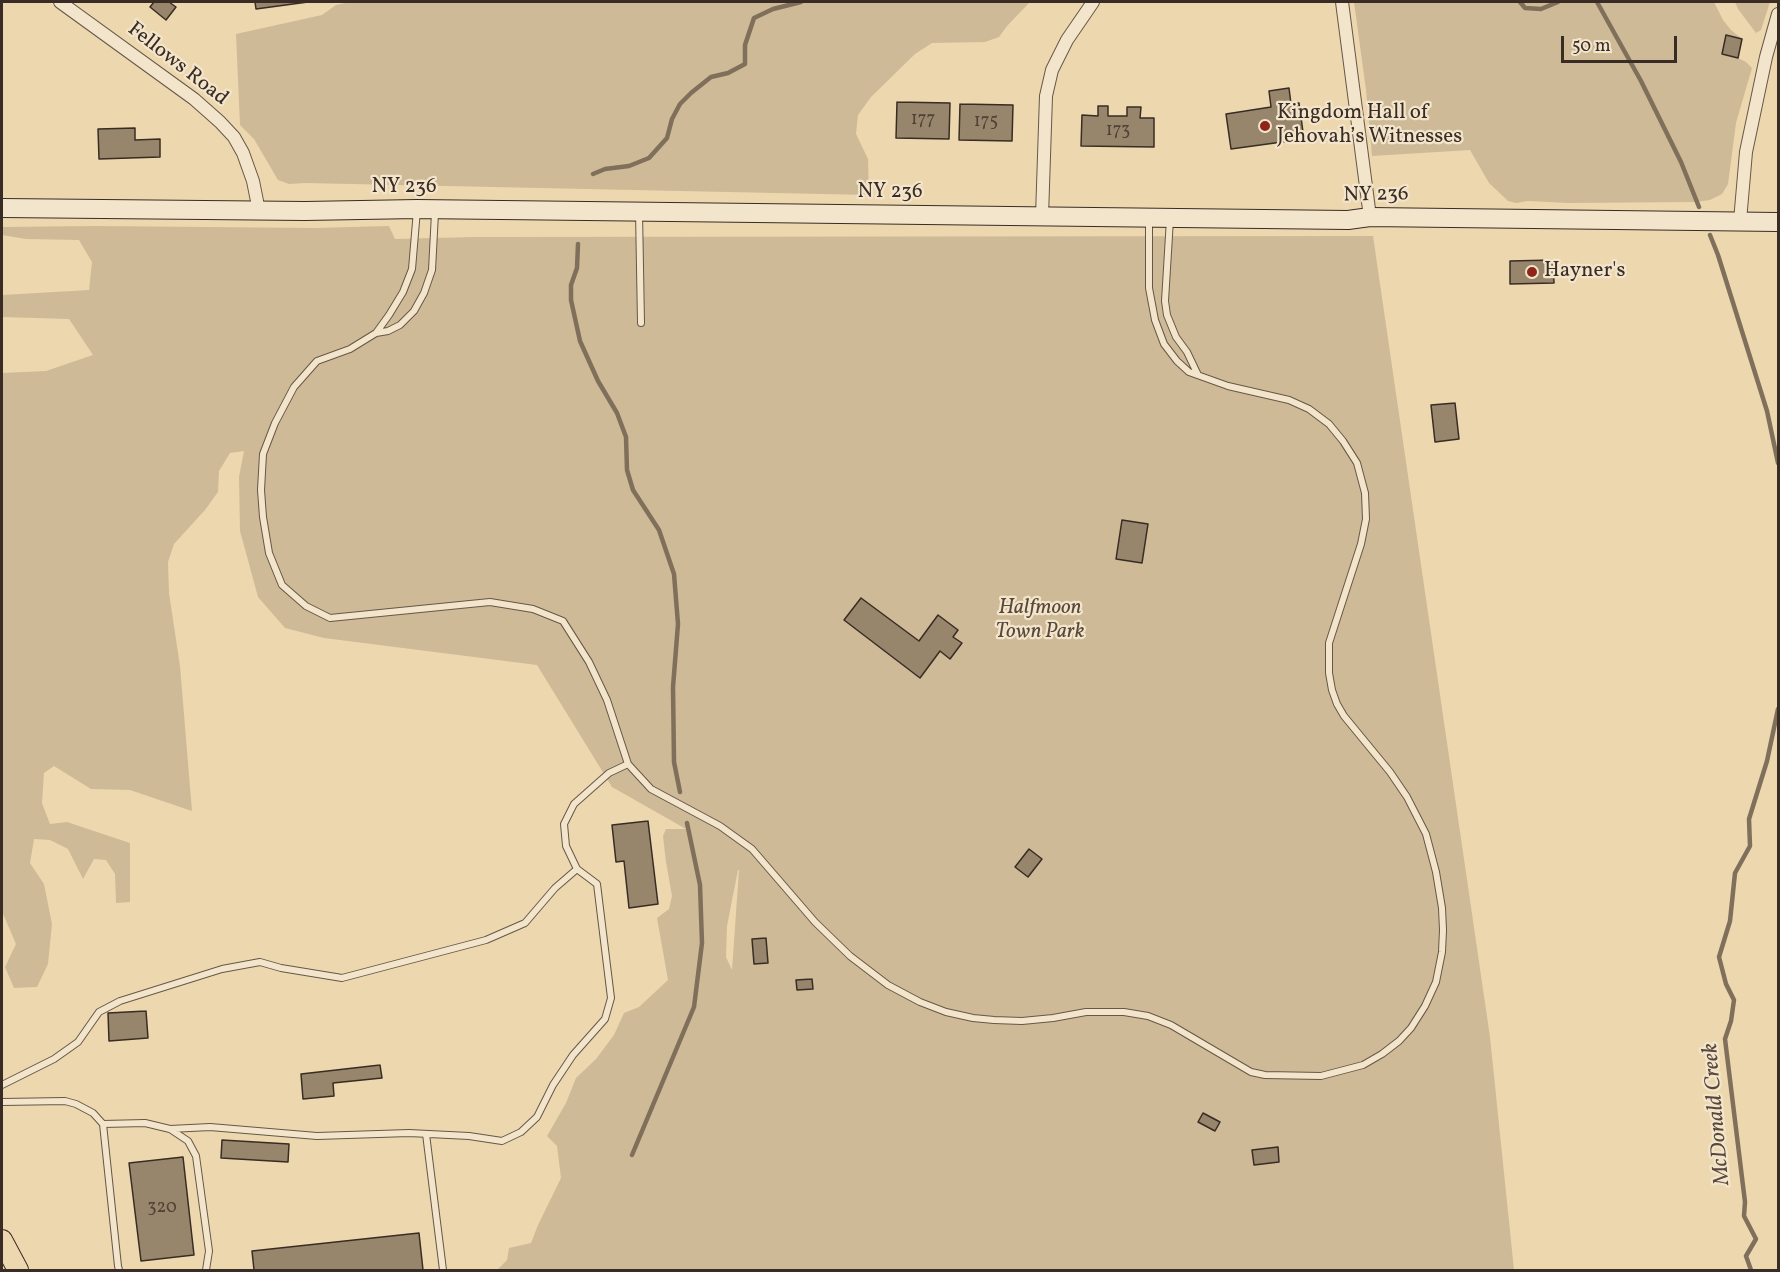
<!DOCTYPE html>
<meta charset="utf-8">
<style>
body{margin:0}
#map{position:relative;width:1780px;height:1272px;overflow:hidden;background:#edd7af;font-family:Vollkorn,serif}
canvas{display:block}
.frame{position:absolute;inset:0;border:3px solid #392c24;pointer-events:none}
.scale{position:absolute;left:1561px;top:36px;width:116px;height:27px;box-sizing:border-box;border:3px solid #392c24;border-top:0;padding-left:8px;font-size:18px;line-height:21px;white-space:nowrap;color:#392c24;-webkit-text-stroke:4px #f3e5cb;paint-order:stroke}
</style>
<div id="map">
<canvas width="1780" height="1272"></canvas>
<div class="frame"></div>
<div class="scale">50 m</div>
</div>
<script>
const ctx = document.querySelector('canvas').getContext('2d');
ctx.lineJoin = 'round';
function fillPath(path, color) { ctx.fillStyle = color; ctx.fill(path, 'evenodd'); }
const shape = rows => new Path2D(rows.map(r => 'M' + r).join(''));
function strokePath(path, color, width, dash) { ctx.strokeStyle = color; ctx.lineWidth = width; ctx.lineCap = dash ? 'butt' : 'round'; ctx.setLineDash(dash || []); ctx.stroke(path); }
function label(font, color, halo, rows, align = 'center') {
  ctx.font = font + ' Vollkorn,serif'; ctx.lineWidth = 4.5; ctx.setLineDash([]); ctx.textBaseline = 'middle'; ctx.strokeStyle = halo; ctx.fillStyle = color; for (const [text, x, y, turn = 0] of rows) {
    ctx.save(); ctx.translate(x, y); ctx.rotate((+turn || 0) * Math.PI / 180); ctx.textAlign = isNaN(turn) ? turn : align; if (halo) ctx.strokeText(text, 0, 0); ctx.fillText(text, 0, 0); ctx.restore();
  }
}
fillPath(shape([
 [350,2,1030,2,1007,26,999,37,985,42,932,43,915,54,871,97,858,115,856,134,868,159,869,195,305,183,289,184,278,180,254,139,240,125,236,34,322,15,336,5],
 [1354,2,1714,2,1723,20,1731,30,1742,39,1726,35,1722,54,1738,58,1746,62,1752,68,1736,123,1728,184,1722,194,1710,200,1695,202,1568,203,1528,201,1516,203,1508,201,1489,183,1470,150,1372,156,1366,90],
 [1735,2,1770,2,1761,30,1756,33,1738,9],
 [95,226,315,228,389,226,395,239,473,237,1373,236,1490,1037,1514,1270,497,1270,507,1260,509,1248,531,1243,538,1225,561,1178,557,1146,547,1136,566,1103,576,1078,596,1059,614,1035,624,1013,639,1007,668,980,657,918,669,909,672,896,666,862,663,836,666,829,686,829,612,787,537,665,324,638,285,628,258,597,240,531,239,477,244,451,230,453,219,471,218,492,205,510,174,544,168,562,169,593,180,666,192,811,130,790,91,789,54,766,44,773,42,803,50,824,67,822,130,843,130,902,116,903,115,874,106,860,94,859,83,879,68,849,50,840,34,839,30,863,44,884,52,924,48,964,37,987,14,988,5,967,16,944,4,916,2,913,2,373,46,371,93,355,69,319,2,317,2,295,89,290,92,262,79,240,26,239,2,235,2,227],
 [738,870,739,870,732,970,726,957,727,926]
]), '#ceba97');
strokePath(shape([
 [1520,2,1525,8,1541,9,1558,2],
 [1597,2,1641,81,1681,162,1699,207],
 [593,174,605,169,629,166,649,158,667,138,672,119,680,104,691,93,711,77,728,73,745,64,745,45,754,18,773,9,801,2],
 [1710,235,1718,255,1767,411,1778,463],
 [578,244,577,268,571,285,571,300,580,341,598,381,617,413,626,437,627,470,633,490,659,530,674,574,678,624,673,687,674,762,680,792],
 [632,1155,694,1007,702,943,700,885,687,823],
 [1751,1270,1746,1256,1756,1239,1744,1216,1745,1202,1725,1039,1731,1021,1734,1000,1726,984,1719,957,1730,921,1735,873,1750,846,1749,819,1767,761,1778,709]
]), '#80705b', 4.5);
const building = shape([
 [154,2,169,2,176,7,166,20,150,7,154,2],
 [255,2,308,2,256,9,255,2],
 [1726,35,1742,39,1738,58,1722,54,1726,35],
 [1289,88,1291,104,1299,103,1304,139,1231,149,1226,114,1271,107,1269,91,1289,88],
 [897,102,950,103,949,139,896,138,897,102],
 [960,104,1013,105,1012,141,959,140,960,104],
 [1098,106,1108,106,1108,116,1127,116,1127,107,1141,107,1140,118,1154,118,1154,147,1081,146,1082,115,1098,116,1098,106],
 [135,128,135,140,160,139,160,157,99,159,98,129,135,128],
 [1553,260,1554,283,1510,284,1510,261,1553,260],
 [1455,403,1459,439,1435,442,1431,405,1455,403],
 [1122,520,1148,524,1142,563,1116,559,1122,520],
 [861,598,919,641,938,615,958,630,953,637,962,643,950,659,940,651,920,678,844,620,861,598],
 [648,821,658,904,629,908,624,861,616,862,612,825,648,821],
 [1029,849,1042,859,1028,877,1015,867,1029,849],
 [766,938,768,963,754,964,752,939,766,938],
 [812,979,813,989,797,990,796,980,812,979],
 [146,1011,148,1038,109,1041,108,1013,146,1011],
 [380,1065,382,1078,333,1083,334,1096,303,1099,301,1074,380,1065],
 [1203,1113,1220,1122,1215,1131,1198,1122,1203,1113],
 [222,1140,289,1144,288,1162,221,1158,222,1140],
 [1278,1147,1279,1162,1254,1165,1252,1150,1278,1147],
 [183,1157,194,1255,141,1261,129,1163,183,1157],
 [419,1233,423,1270,254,1270,252,1251,419,1233]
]);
fillPath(building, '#97856c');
strokePath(building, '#392c24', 1.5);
const service = shape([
 [417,210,412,269,403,292,389,315,376,333,388,331,400,325,414,311,424,293,432,270,435,213],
 [639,212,641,323],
 [1170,219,1165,301,1167,315,1176,337,1187,352,1198,375],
 [376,333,350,349,317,361,294,387,275,423,263,454,261,490,263,517,269,553,282,585,306,606,330,618,490,602,533,609,563,621,589,662,607,700,628,764,651,789,720,826,752,849,815,922,850,956,888,985,920,1002,946,1012,973,1018,994,1020,1022,1021,1053,1018,1086,1012,1124,1012,1148,1016,1171,1025,1251,1072,1265,1075,1321,1076,1363,1065,1382,1054,1399,1041,1411,1028,1425,1006,1436,982,1442,952,1443,930,1442,908,1436,872,1426,834,1407,797,1390,772,1344,716,1337,704,1332,690,1329,673,1329,643,1361,544,1366,519,1365,493,1357,463,1343,441,1329,424,1309,409,1289,400,1228,386,1189,372,1177,361,1164,344,1155,320,1149,288,1149,220],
 [577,869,566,846,564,824,574,804,609,773,628,764],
 [2,1085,54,1059,78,1042,99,1012,120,1001,222,969,260,962,281,968,342,978,486,940,525,923,555,888,577,869,597,884,611,998,605,1019,573,1055,553,1085,537,1117,521,1132,502,1141,469,1136,409,1133,317,1136,210,1127,170,1129],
 [2,1102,65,1101,76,1104,93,1113,103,1124,118,1266,119,1270],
 [103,1124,145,1123,170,1129,188,1141,196,1156,209,1251,206,1270],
 [426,1134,443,1270]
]);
const minor = shape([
 [60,2,194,99,220,122,234,137,243,153,253,181,259,211],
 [1342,2,1370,217],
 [1042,216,1046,96,1052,70,1067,40,1093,2],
 [1740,221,1746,152,1766,57,1778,14]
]);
const secondary = shape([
 [2,208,305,211,417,209,1348,220,1370,217,1778,222]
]);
const primary = shape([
 [2,1240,18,1270]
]);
strokePath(service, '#665747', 8);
strokePath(minor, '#665747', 14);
strokePath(secondary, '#392c24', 20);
strokePath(primary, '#392c24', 22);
strokePath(service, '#f3e5cb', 6);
strokePath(minor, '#f3e5cb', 12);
strokePath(secondary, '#f3e5cb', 18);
strokePath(primary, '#edd7af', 20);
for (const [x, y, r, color] of [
 [1265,126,6,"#8f2418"],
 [1532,272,6,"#8f2418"]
]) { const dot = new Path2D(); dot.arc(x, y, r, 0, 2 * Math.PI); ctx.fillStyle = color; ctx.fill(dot); strokePath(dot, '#f3e5cb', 2); }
label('18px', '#504236', null, [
 ["177",923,121],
 ["175",986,123],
 ["173",1118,132],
 ["320",162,1209]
]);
label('21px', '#392c24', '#f3e5cb', [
 ["Fellows Road",177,65,38],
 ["NY 236",404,188],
 ["NY 236",890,193],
 ["NY 236",1376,196,-1]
]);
label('21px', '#392c24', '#f3e5cb', [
 ["Kingdom Hall of",1277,114],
 ["Jehovah’s Witnesses",1277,138],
 ["Hayner's",1544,272]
], 'left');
label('italic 21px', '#57483b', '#f3e5cb', [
 ["Halfmoon",1040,609],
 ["Town Park",1040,633]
]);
label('italic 22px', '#57483b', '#f3e5cb', [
 ["McDonald Creek",1718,1114,-95]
]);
</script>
